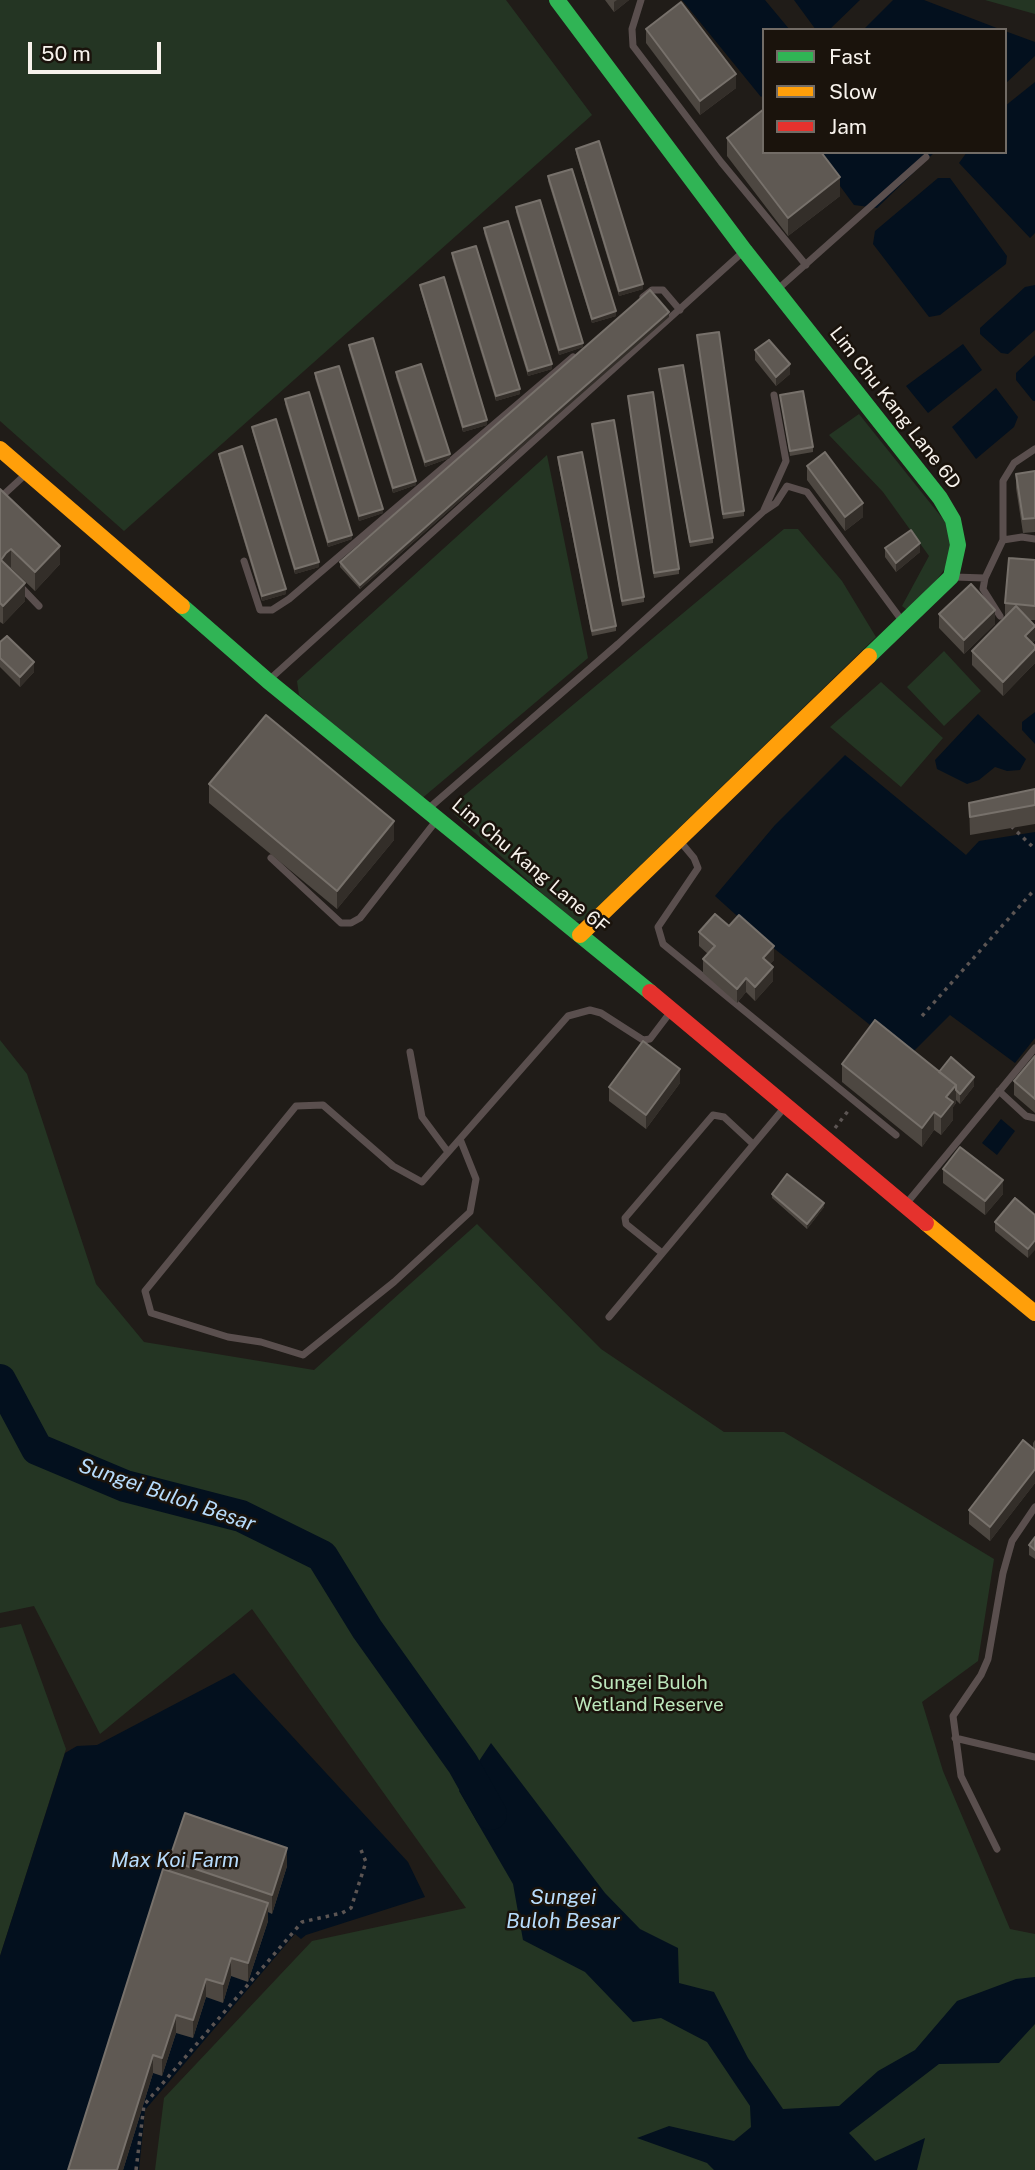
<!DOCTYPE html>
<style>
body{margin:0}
#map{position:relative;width:1035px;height:2170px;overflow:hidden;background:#201c18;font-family:"Public Sans",sans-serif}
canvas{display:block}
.legend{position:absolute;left:762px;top:28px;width:245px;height:126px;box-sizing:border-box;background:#1a130c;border:2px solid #726c66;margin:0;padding:9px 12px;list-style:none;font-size:21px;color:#f7f2ec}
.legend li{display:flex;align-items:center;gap:14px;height:35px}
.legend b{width:35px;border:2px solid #726c66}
.scale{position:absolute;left:28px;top:42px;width:133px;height:32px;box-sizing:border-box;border:4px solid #f7f2ec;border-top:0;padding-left:9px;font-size:21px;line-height:24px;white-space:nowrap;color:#f7f2ec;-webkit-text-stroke:5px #1a130c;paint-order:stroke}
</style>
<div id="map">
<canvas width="1035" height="2170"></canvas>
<ul class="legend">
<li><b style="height:9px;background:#30b455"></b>Fast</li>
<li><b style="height:9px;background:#ff9f0a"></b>Slow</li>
<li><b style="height:9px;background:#e5322d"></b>Jam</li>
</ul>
<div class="scale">50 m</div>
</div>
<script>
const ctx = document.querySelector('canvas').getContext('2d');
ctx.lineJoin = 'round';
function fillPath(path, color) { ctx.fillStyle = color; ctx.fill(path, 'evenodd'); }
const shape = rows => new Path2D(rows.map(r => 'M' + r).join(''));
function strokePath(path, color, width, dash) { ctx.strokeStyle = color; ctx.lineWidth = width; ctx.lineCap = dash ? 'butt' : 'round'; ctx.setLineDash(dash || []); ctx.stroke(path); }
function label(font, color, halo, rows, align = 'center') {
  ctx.font = font + ' "Public Sans",sans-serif'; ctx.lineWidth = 5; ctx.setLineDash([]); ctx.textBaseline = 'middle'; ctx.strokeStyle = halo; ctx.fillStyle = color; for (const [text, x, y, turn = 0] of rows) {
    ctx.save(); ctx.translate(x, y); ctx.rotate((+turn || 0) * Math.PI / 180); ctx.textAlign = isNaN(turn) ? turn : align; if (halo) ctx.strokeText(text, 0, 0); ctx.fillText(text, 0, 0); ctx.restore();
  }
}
fillPath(shape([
 [0,0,506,0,592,115,124,531,0,421],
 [985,0,1035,0,1035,14],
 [859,414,947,524,954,556,912,614,902,606,929,556,883,492,829,435],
 [547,455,588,658,420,800,299,695,297,681],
 [784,529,798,529,842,581,876,637,584,920,574,922,454,814,454,804],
 [944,651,981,691,944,726,907,687],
 [881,682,943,738,901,787,830,727],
 [0,1040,27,1074,96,1284,144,1342,314,1370,477,1224,601,1349,724,1432,784,1432,994,1559,978,1661,922,1702,943,1771,1010,1929,1035,1934,1035,2170,155,2170,164,2098,312,1941,466,1908,252,1609,100,1734,34,1606,0,1613],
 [21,1624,66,1749,0,1956,0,1628]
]), '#243523');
fillPath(shape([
 [682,0,765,0,790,30,764,30,764,94,761,97],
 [794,0,860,0,829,30,816,30],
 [893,0,924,0,1002,30,863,30],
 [1005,31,1035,42,1035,56,1005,84],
 [1035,82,1035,233,1030,238,959,163,967,152,1005,152,1005,106],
 [815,152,935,152,877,208,854,205],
 [938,178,950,178,1007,256,1006,264,940,315,929,317,873,244,875,231],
 [1035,285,1035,330,1008,354,1001,353,980,334,980,328,1025,287],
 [963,344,982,370,928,413,906,386],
 [1035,355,1035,401,1033,401,1016,380,1016,373],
 [996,388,1018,417,1014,427,976,459,952,427],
 [1035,712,1035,744,1022,730,1022,722],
 [978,714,1026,759,1020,770,1007,771,995,767,979,780,967,784,937,769,935,760],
 [845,755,966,855,979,841,1035,832,1035,1038,1015,1063,950,1015,909,1056,766,942,715,896,775,825],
 [1001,1119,1015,1131,997,1155,982,1143],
 [234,1673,408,1862,425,1897,306,1935,301,1939,295,1934,145,2110,139,2170,0,2170,0,1956,65,1753,77,1746,97,1745],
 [491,1743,605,1893,640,1929,678,1948,679,1983,714,1992,748,2058,783,2109,839,2106,878,2071,915,2050,957,2001,1016,1979,1035,1977,1035,2024,999,2063,939,2064,849,2133,875,2161,925,2138,917,2170,714,2170,707,2163,637,2138,669,2126,734,2141,751,2127,750,2106,707,2042,661,2018,633,2022,585,1972,523,1940,513,1884,459,1791]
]), '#03101e');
strokePath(shape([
 [0,1380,37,1449,125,1486,241,1516,322,1556,367,1629,463,1764,491,1814]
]), '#03101e', 32);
strokePath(shape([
 [1011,826,1035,849],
 [922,1016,1035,889],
 [835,1128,848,1111],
 [136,2170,144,2105,302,1922,342,1913,351,1908,366,1862,361,1850]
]), '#5c5553', 3.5, [3.5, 5]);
strokePath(shape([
 [641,0,632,29,633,46,721,162,806,265],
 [778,289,926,157],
 [643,297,652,290,663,290,680,310],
 [0,498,26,474],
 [764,510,786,461,774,395],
 [1003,540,1022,537,1035,539],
 [244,561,260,610,272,610,289,599,573,357],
 [954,577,985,578],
 [18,584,39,606],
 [1000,616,983,589,985,578,1003,540,1003,481,1014,463,1035,449],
 [270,679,744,251],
 [428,809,618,644,764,511,776,503,787,486,807,492,903,622],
 [679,840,694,858,698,868,658,927,663,944,896,1135],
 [271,858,341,923,351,923,360,918,436,821],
 [410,1052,422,1117,448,1152],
 [999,1091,1026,1116,1035,1118],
 [460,1139,476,1179,470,1212,394,1282,303,1355,261,1342,228,1337,151,1313,145,1291,296,1106,323,1105,393,1166,422,1182,568,1016,590,1010,601,1013,643,1040,650,1039,672,1010],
 [906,1204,1035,1048],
 [662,1253,626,1224,625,1218,713,1115,724,1117,753,1144],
 [609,1317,784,1108],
 [955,1738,1035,1757],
 [997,1849,961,1776,953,1716,981,1675,988,1659,1003,1573,1012,1541,1035,1507]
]), '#5a4f4e', 7);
strokePath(shape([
 [557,0,745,251,940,498,953,520,958,545,951,577,869,656],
 [182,606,268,681,650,992]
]), '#30b455', 16);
strokePath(shape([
 [0,449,182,606],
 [580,935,869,656],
 [926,1223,1035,1313]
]), '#ff9f0a', 16);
strokePath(shape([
 [650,992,926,1223]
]), '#e5322d', 16);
fillPath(shape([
 [605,0,629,0,614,12],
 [646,29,736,88,700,115,646,43],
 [727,138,840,196,788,236,727,156],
 [576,149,643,289,619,296,576,153],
 [548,176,616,316,592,323,548,181],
 [516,207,583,347,559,355,516,212],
 [484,228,552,369,528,376,484,233],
 [452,253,520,394,496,401,452,258],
 [420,285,487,425,463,432,420,289],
 [669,317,360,589,340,567,340,562],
 [697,335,744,511,744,516,723,519],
 [349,345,416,485,393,493,349,350],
 [755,350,790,374,776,386,755,360],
 [659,369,713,538,713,543,690,547],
 [396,372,450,458,425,467,396,377],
 [315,373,383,513,359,521,315,378],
 [780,395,813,447,813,452,790,456],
 [628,396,679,569,679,574,654,578],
 [285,399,352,539,328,547,285,404],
 [592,424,644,597,644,602,622,606],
 [252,427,319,567,295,574,252,431],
 [219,454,286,594,262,601,219,458],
 [558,457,616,626,616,631,592,636,558,462],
 [807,466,863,517,845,531,807,480],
 [1035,471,1035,532,1023,533,1016,488,1016,474],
 [0,489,60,564,35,591,11,568,10,569,25,601,3,624,0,622],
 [885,548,920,552,896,572,885,557],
 [1035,560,1035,620,1029,620,1035,640,1032,643,1035,646,1035,663,1003,696,972,665,972,651,1005,617,1005,603],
 [939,614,995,624,964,654,939,628],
 [0,642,34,672,20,687,0,667],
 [209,784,394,840,337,909,209,803],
 [1035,789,1035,824,970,835,969,803],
 [729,926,774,960,770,964,773,981,755,1001,746,992,737,1003,703,973,703,959,708,954,699,946,699,932],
 [1035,1056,1035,1113,1014,1095,1014,1081],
 [842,1064,939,1072,974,1086,960,1104,956,1100,956,1103,953,1107,953,1120,941,1135,934,1130,922,1147,842,1082],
 [680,1083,646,1129,609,1101,609,1087],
 [943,1169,1003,1194,985,1215,943,1183],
 [772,1194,824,1207,807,1229,772,1198],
 [1035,1215,1028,1258,995,1231,995,1222],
 [1035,1440,1035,1483,990,1541,969,1524,969,1510,1033,1448,1033,1443],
 [1035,1537,1035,1559,1029,1555,1029,1545],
 [169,1860,287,1866,272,1914,268,1912,268,1921,248,1982,231,1976,223,2003,206,1997,193,2038,176,2033,162,2076,153,2073,123,2170,68,2170,169,1871]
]), '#4d4741');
fillPath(shape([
 [617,0,629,0,614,12,614,2],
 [736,74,736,88,700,115,700,101],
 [840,177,840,196,788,236,788,218],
 [643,284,643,289,619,296,619,291],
 [616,311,616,316,592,323,592,319],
 [669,312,669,317,360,589,360,585],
 [583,343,583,347,559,355,559,350],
 [552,364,552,369,528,376,528,371],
 [790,364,790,374,776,386,776,377],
 [520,389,520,394,496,401,496,396],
 [487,420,487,425,463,432,463,427],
 [450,454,450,458,425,467,425,462],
 [416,481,416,485,393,493,393,488],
 [863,503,863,517,845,531,845,517],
 [383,509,383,513,359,521,359,516],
 [352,535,352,539,328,547,328,542],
 [920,543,920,552,896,572,896,563],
 [60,546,60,564,35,591,35,572],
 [11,549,11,568,6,572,1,560],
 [319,562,319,567,295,574,295,569],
 [25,583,25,601,3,624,3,606],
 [286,589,286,594,262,601,262,596],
 [995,610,995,624,964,654,964,640],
 [1035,626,1035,640,1025,650,1025,636],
 [1035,649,1035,663,1003,696,1003,682],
 [34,662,34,672,20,687,20,677],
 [394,821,394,840,337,909,337,891],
 [774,946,774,960,763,972,763,958],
 [773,967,773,981,755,1001,755,987],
 [746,978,746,992,737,1003,737,989],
 [680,1069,680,1083,646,1129,646,1115],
 [974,1077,974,1086,960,1104,960,1094],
 [956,1085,956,1103,953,1107,953,1120,941,1135,941,1117,946,1097],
 [934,1112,934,1130,922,1147,922,1128],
 [1003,1180,1003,1194,985,1215,985,1201],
 [824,1203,824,1207,807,1229,807,1224],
 [1035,1240,1035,1250,1028,1258,1028,1249],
 [1035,1469,1035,1483,990,1541,990,1527],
 [287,1848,287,1866,272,1914,272,1895],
 [268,1903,268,1921,248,1982,248,1963],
 [231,1958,231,1976,223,2003,223,1984],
 [206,1979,206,1997,193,2038,193,2020],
 [176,2015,176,2033,162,2076,162,2058],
 [153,2055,153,2073,123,2170,117,2170]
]), '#332e29');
const building = shape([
 [681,2,736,74,700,101,646,29,681,2],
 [764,109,764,152,821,152,840,177,788,218,727,138,764,109],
 [599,141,643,284,619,291,576,149,599,141],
 [572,169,616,311,592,319,548,176,572,169],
 [540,200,583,343,559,350,516,207,540,200],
 [508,221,552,364,528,371,484,228,508,221],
 [476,246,520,389,496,396,452,253,476,246],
 [444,277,487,420,463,427,420,285,444,277],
 [650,290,669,312,360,585,340,562,650,290],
 [719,332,744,511,723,514,697,335,719,332],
 [373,338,416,481,393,488,349,345,373,338],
 [769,340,790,364,776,377,755,350,769,340],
 [421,364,450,454,425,462,396,372,421,364],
 [683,365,713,538,690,542,659,369,683,365],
 [339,366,383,509,359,516,315,373,339,366],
 [803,391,813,447,790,451,780,395,803,391],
 [309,392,352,535,328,542,285,399,309,392],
 [653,392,679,569,654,573,628,396,653,392],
 [276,419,319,562,295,569,252,427,276,419],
 [614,420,644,597,622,601,592,424,614,420],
 [242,446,286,589,262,596,219,454,242,446],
 [582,452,616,626,592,631,558,457,582,452],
 [825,452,863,503,845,517,807,466,825,452],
 [1035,471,1035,518,1023,519,1016,474,1035,471],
 [0,489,60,546,35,572,11,549,6,553,1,560,25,583,3,606,0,603,0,489],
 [911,530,920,543,896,563,885,548,911,530],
 [1009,558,1035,560,1035,606,1005,603,1009,558],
 [971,584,995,610,964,640,939,614,971,584],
 [1016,606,1035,626,1025,636,1035,646,1035,649,1003,682,972,651,1016,606],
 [7,636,34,662,20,677,0,658,0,642,7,636],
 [266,715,394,821,337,891,209,784,266,715],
 [1035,789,1035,805,970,817,969,803,1035,789],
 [715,914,729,926,739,915,774,946,763,958,773,967,755,987,746,978,737,989,703,959,715,946,699,932,715,914],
 [875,1020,956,1085,946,1097,953,1102,941,1117,934,1112,922,1128,842,1064,875,1020],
 [643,1041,680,1069,646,1115,609,1087,643,1041],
 [1035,1056,1035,1099,1014,1081,1035,1056],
 [951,1057,974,1077,960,1094,956,1090,956,1085,939,1072,951,1057],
 [960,1147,1003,1180,985,1201,943,1169,960,1147],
 [787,1174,824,1203,807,1224,772,1194,787,1174],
 [1015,1198,1035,1215,1035,1240,1028,1249,995,1222,1015,1198],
 [1023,1440,1035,1450,1035,1469,990,1527,969,1510,1023,1440],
 [1035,1537,1035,1550,1029,1545,1035,1537],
 [185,1813,287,1848,272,1895,169,1860,185,1813],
 [163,1869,268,1903,248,1963,231,1958,223,1984,206,1979,193,2020,176,2015,162,2058,153,2055,117,2170,68,2170,163,1869]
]);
fillPath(building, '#5f5953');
strokePath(building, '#77716b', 2);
label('19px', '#f7f2ec', '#1a130c', [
 ["Lim Chu Kang Lane 6D",895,408,52],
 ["Lim Chu Kang Lane 6F",530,866,40]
]);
label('19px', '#bce7bc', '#1a130c', [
 ["Sungei Buloh",649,1683],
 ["Wetland Reserve",649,1705]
]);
label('italic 21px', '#b7dcfc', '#1a130c', [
 ["Sungei Buloh Besar",167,1495,19],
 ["Max Koi Farm",175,1861],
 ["Sungei",563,1898],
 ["Buloh Besar",563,1922]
]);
</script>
